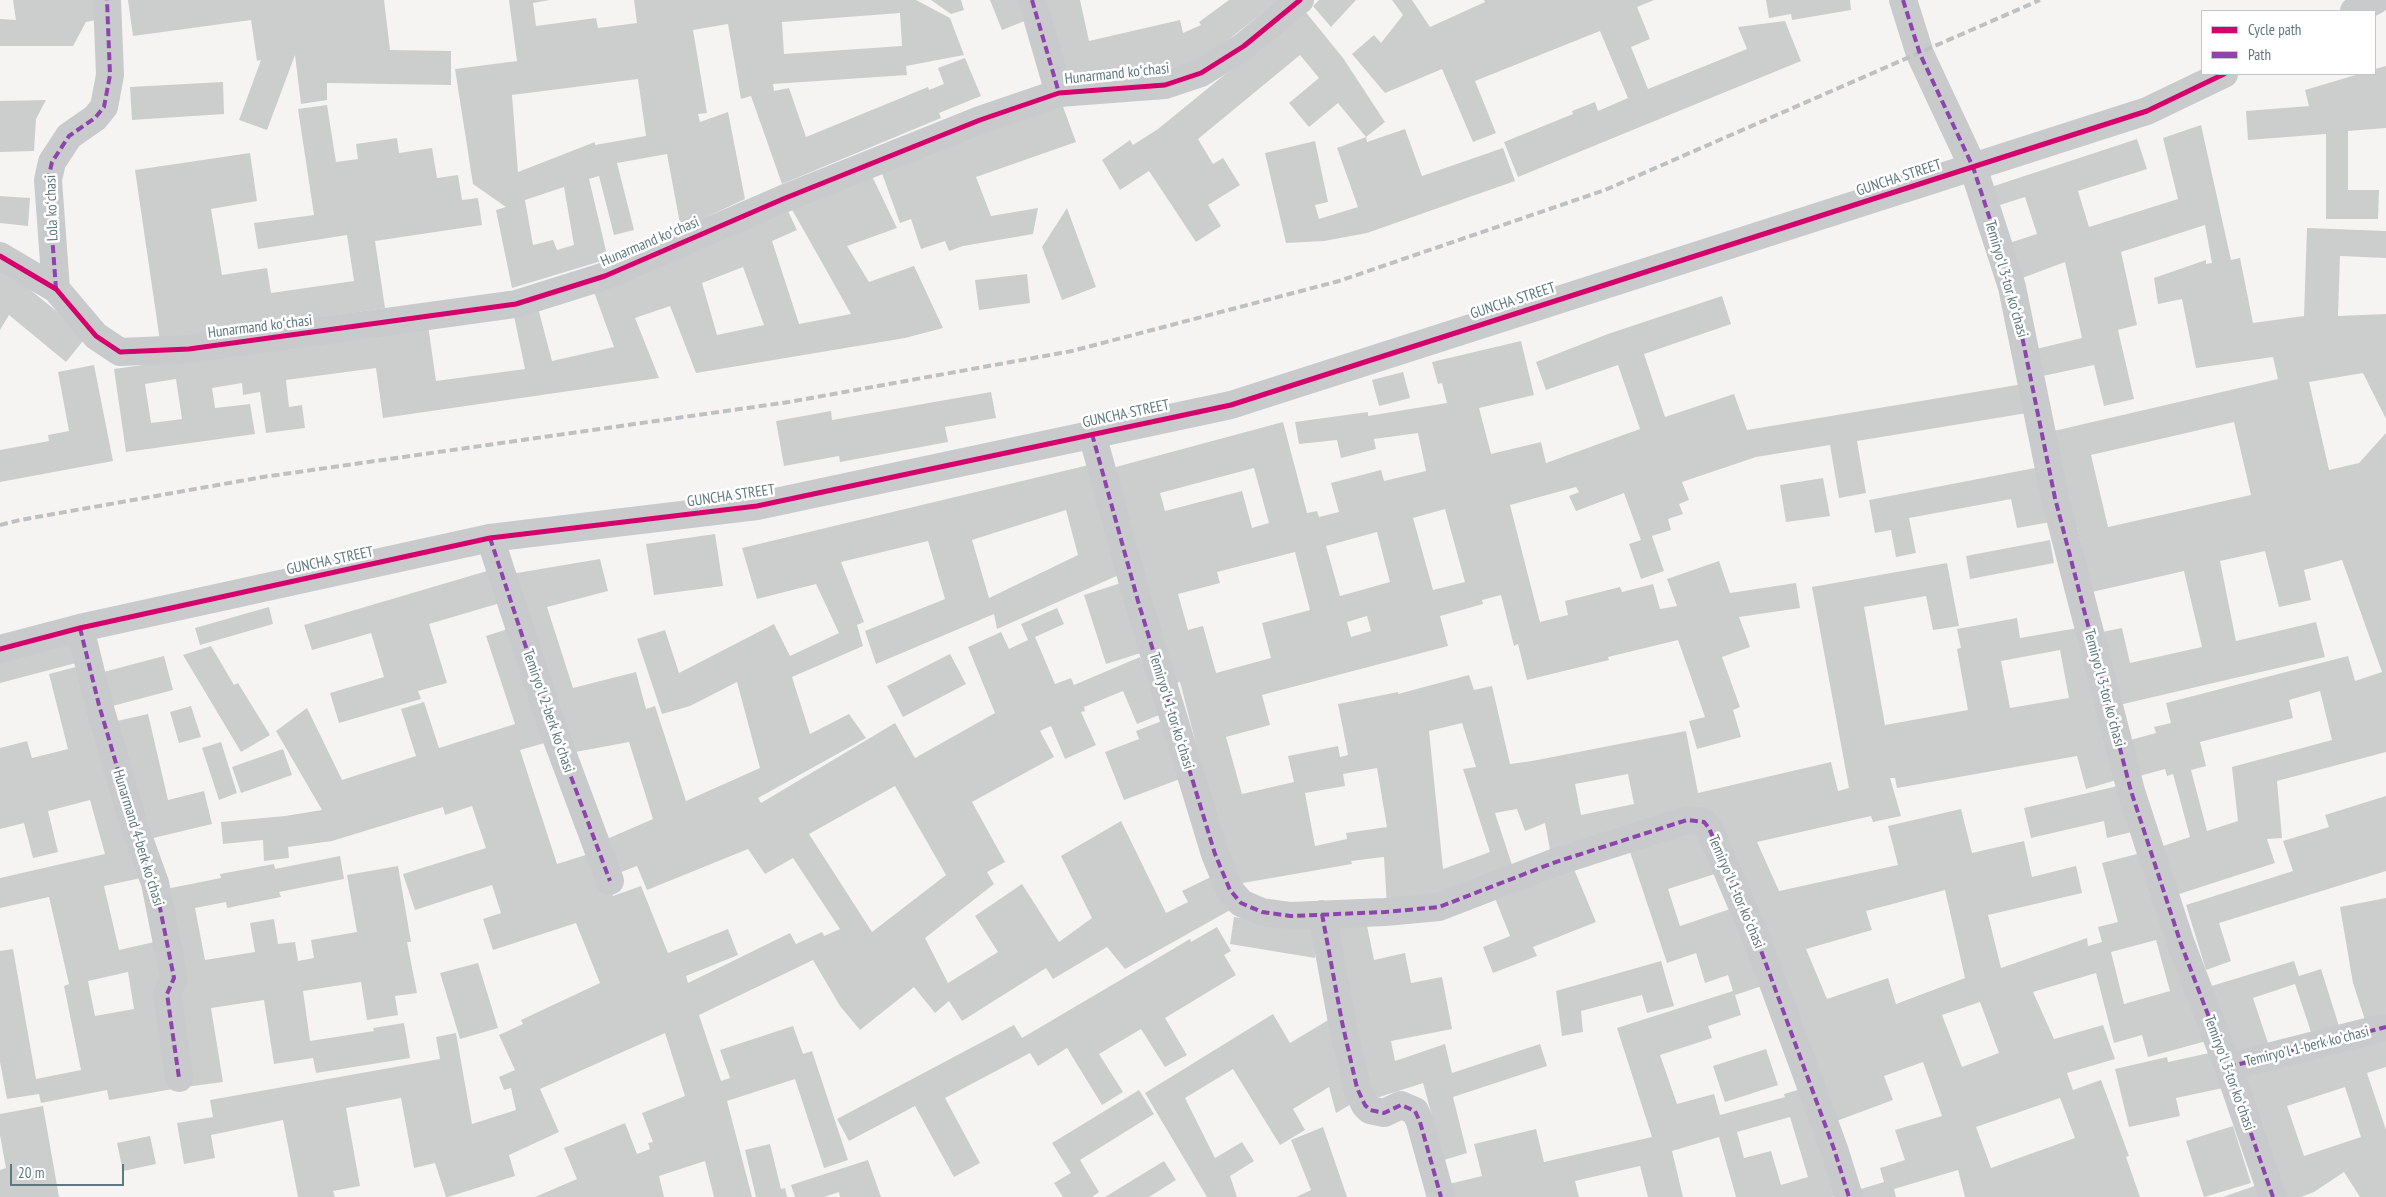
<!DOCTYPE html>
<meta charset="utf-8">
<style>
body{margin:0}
#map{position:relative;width:2386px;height:1197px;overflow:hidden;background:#f5f4f3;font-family:"PT Sans Narrow",sans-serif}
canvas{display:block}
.legend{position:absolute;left:2201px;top:10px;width:175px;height:65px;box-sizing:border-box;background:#fff;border:1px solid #bfc9cc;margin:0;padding:6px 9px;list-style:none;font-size:15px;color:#5f787f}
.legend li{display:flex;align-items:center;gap:10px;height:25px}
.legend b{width:25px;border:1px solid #bfc9cc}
.scale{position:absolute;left:10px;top:1164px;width:114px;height:22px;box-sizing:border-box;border:2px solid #5f787f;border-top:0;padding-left:6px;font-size:15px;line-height:18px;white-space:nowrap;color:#5f787f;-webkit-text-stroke:4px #fff;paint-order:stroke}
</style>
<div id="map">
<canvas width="2386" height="1197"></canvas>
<ul class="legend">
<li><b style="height:6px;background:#d6006c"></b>Cycle path</li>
<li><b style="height:6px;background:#8e44ad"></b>Path</li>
</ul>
<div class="scale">20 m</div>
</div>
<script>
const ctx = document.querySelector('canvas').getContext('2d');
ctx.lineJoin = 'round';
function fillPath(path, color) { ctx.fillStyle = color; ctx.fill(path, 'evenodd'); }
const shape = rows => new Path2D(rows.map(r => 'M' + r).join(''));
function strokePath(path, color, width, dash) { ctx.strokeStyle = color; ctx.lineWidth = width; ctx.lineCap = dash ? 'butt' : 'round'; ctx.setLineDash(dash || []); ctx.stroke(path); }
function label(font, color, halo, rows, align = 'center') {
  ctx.font = font + ' "PT Sans Narrow",sans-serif'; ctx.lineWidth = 5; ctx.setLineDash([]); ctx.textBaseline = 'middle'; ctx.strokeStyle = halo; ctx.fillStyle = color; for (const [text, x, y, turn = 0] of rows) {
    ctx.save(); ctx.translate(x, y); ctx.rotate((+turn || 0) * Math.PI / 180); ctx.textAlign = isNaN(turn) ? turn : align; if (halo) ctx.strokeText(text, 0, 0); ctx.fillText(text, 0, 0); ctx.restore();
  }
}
fillPath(shape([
 [13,0,99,0,101,19,86,22,73,46,0,46,0,19,16,20],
 [128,0,384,0,390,50,451,51,451,85,327,83,327,100,301,104,295,55,267,130,239,120,261,60,257,61,251,20,133,36],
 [509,0,550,0,533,3,536,26,596,18,598,28,637,23,634,0,916,0,950,18,964,55,906,66,907,75,773,84,774,91,789,88,806,137,928,87,929,90,944,84,938,68,965,58,981,96,939,113,941,118,782,184,751,96,741,99,728,24,693,30,707,113,698,114,700,122,728,112,745,199,681,229,667,154,617,163,634,230,614,235,599,176,589,179,608,259,512,288,496,210,506,207,473,184,455,69,517,61],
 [900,13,902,46,784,54,782,22],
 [638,79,646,136,595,145,595,142,518,172,512,95],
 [564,187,574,245,557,250,553,240,533,245,525,200],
 [931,0,961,0,964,10,951,14],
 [990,0,1025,0,1032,18,1002,30],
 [1043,0,1080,0,1089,41,1180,20,1183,33,1201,25,1199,22,1229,0,1279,0,1214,51,1190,64,1161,70,1159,64,1064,85],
 [1319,0,1356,0,1331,27,1313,6],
 [1392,0,1412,0,1430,27,1485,2,1484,0,1654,0,1637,7,1650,39,1631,47,1648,89,1747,49,1738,27,1785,21,1801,61,1518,177,1504,142,1573,114,1572,111,1595,102,1598,111,1628,98,1600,31,1475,81,1496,133,1473,142,1442,69,1385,93,1352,54,1374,35,1381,43,1403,15],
 [1766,0,1850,0,1851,10,1792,20,1791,14,1769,18],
 [1304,10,1343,58,1385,122,1366,137,1338,103,1309,127,1289,103,1319,78,1300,55,1198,139,1213,164,1223,158,1240,185,1208,205,1221,226,1196,242,1149,171,1120,190,1102,160,1130,140,1133,145,1158,129],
 [2386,66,2386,128,2348,131,2348,190,2379,190,2378,219,2326,219,2326,134,2248,140,2246,111,2309,106,2305,90,2359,74,2375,74,2375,69],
 [223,82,224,114,132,120,130,87],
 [46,100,36,119,34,151,0,152,0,101],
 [1062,104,1076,142,976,177,991,216,1038,208,1033,234,963,246,949,251,945,241,921,249,911,219,900,223,880,168],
 [327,105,336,162,358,159,356,144,397,138,399,153,432,148,437,178,458,175,462,200,478,198,482,225,375,241,385,308,160,341,135,170,250,153,257,201,211,209,222,275,267,268,271,293,354,281,347,235,258,249,254,223,314,215,298,109],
 [2201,125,2231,260,2240,258,2253,323,2304,316,2307,228,2386,231,2386,258,2340,256,2338,316,2386,314,2386,419,2363,373,2309,382,2329,470,2359,463,2386,433,2386,752,2277,781,2282,838,2267,839,2275,863,2173,896,2157,848,2190,837,2173,774,2167,776,2165,769,2136,777,2127,741,2156,733,2154,727,2171,723,2166,703,2348,656,2355,681,2382,672,2342,560,2304,570,2311,600,2279,607,2265,551,2220,561,2236,641,2316,622,2325,657,2119,705,2102,632,2122,628,2130,663,2202,647,2184,571,2092,592,2077,527,2068,530,2045,433,2278,379,2273,357,2196,368,2182,299,2158,304,2154,278,2206,260,2206,264,2212,263,2205,225,2121,252,2137,325,2118,330,2134,399,2104,406,2094,365,2038,377,2032,350,2082,338,2065,262,2017,280,2006,244,2037,234,2025,197,1997,206,1991,187,2137,139,2147,169,2078,191,2089,227,2178,199,2163,138],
 [2234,422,2251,495,2108,527,2091,455],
 [2320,691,2332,740,2232,767,2238,821,2207,831,2191,770,2206,766,2200,742,2293,718,2289,700],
 [1405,129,1422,176,1503,148,1515,181,1367,233,1324,241,1286,243,1265,153,1315,141,1328,202,1315,205,1319,219,1358,207,1337,148,1366,137,1367,142],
 [871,174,897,228,847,246,869,282,914,266,943,328,905,338,696,373,670,306,635,318,659,378,383,418,376,368,286,380,289,407,302,405,305,428,266,433,260,392,243,395,242,383,212,388,215,408,250,404,255,434,126,452,114,369,428,325,436,381,525,369,514,316,538,308,552,361,614,347,593,289,785,205,797,230,772,241,799,324,851,314,790,206],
 [743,267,764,325,717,335,702,283],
 [176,379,182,419,151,423,145,384],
 [0,196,30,198,28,226,0,223],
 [1067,208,1096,287,1062,300,1042,247],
 [0,269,23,284,87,336,66,362,9,315,0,330],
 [1027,274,1030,303,979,310,975,280],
 [1722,296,1731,324,1644,354,1665,417,1734,394,1747,430,2023,384,2027,413,1857,441,1866,493,1839,498,1830,445,1756,457,1682,482,1689,500,1679,504,1683,514,1668,519,1671,530,1652,536,1664,571,1641,579,1629,544,1641,540,1624,493,1576,511,1569,496,1579,492,1576,487,1510,505,1540,622,1568,615,1565,601,1620,587,1622,592,1653,584,1660,609,1677,606,1667,579,1719,561,1730,593,1796,583,1800,608,1739,617,1750,647,1722,657,1740,707,1733,710,1741,737,1697,749,1689,721,1705,717,1678,640,1608,657,1609,660,1527,680,1518,644,1514,646,1501,595,1482,600,1483,604,1440,616,1448,646,1262,695,1270,725,1226,737,1242,794,1294,782,1288,756,1338,746,1340,757,1348,755,1338,704,1398,692,1398,694,1469,675,1474,690,1492,686,1510,764,1532,761,1686,731,1698,793,1831,762,1838,791,1849,788,1812,587,1947,563,1959,626,1933,630,1926,596,1864,607,1885,725,1968,710,1957,649,1961,648,1957,629,2017,618,2020,638,2078,628,2120,779,2086,789,2077,756,1897,788,1895,778,1890,778,1901,816,1873,822,1871,816,1757,842,1779,891,1898,865,1888,826,1961,809,1972,853,2024,841,2032,877,2076,866,2082,893,1988,915,2001,968,2087,938,2088,946,2102,942,2098,927,2118,922,2102,863,2141,853,2210,1040,2148,1057,2142,1035,2114,1043,2096,973,2033,992,2054,1039,2103,1025,2115,1059,2067,1073,2073,1090,2101,1080,2129,1156,2126,1157,2140,1197,1965,1197,1958,1170,1894,1189,1896,1197,1852,1197,1851,1192,1884,1182,1880,1168,1905,1160,1895,1130,1942,1116,1923,1062,1884,1076,1893,1100,1831,1123,1706,821,1702,808,1551,855,1545,823,1525,831,1517,809,1495,813,1513,868,1451,895,1387,906,1384,857,1351,861,1352,864,1237,884,1194,745,1196,744,1180,682,1166,686,1112,468,1283,422,1307,513,1317,511,1319,517,1339,512,1331,483,1381,470,1384,481,1426,471,1418,433,1374,439,1376,449,1341,458,1337,440,1299,444,1295,422,1368,412,1368,416,1447,403,1442,383,1438,384,1432,362,1521,341,1534,395,1479,408,1491,454,1541,442,1546,463,1640,429,1618,365,1546,390,1536,362,1608,334],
 [1254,468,1269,523,1252,528,1242,491,1165,511,1160,493],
 [1445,509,1465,582,1433,590,1413,518],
 [1377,532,1390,582,1340,596,1326,546],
 [1295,552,1310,610,1262,623,1271,658,1216,673,1203,626,1188,630,1178,594,1220,583,1217,572],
 [1367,616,1371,631,1351,637,1347,622],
 [2060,650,2069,698,2010,708,2001,661],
 [1462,723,1476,767,1463,769,1490,852,1443,869,1429,731],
 [1377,768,1387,827,1346,833,1347,839,1315,846,1305,793,1345,786,1343,774],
 [1628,774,1634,804,1581,815,1575,784],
 [1945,890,1965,978,1896,1004,1888,978,1827,999,1806,949,1872,930,1866,911],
 [2156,940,2170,991,2124,1004,2111,952],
 [1980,1002,1999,1053,1962,1067,1942,1015],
 [2060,1098,2075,1138,1991,1168,1976,1127],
 [94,365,113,461,0,482,0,450,49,441,48,435,69,431,58,372],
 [1403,372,1410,398,1379,406,1372,380],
 [991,392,996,418,945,427,948,442,840,462,839,456,784,466,776,421,831,411,832,420],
 [1093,464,1121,574,997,629,994,614,876,664,865,631,945,599,928,541,841,562,864,622,857,625,863,646,792,677,810,734,849,714,866,738,758,798,761,803,895,723,915,758,995,713,968,647,1001,632,1009,649,1028,640,1021,624,1057,608,1064,624,1035,637,1055,684,1071,678,1074,685,1140,657,1164,713,1137,724,1123,691,1084,707,1085,711,1081,712,1096,745,1065,759,1051,726,1044,729,1040,731,1054,757,972,802,1005,862,987,872,994,884,925,938,948,983,998,952,975,916,1022,884,1059,942,1092,918,1061,856,1121,821,1166,913,1188,902,1182,891,1221,872,1232,909,1125,969,1107,947,1053,979,1046,968,962,1021,949,1001,935,1013,914,987,860,1030,840,1006,813,960,699,1015,721,1081,730,1078,720,1050,793,1026,803,1054,812,1051,848,1160,824,1168,795,1079,727,1101,752,1197,714,1197,705,1161,659,1176,664,1197,535,1197,577,1179,564,1148,625,1123,637,1154,650,1149,648,1143,653,1142,642,1113,685,1096,665,1033,540,1089,559,1132,509,1155,515,1176,448,1197,446,1197,435,1163,414,1168,401,1098,346,1108,360,1186,333,1191,335,1197,298,1197,283,1120,211,1135,215,1158,184,1164,177,1123,213,1117,210,1100,440,1059,436,1037,456,1033,472,1124,516,1110,511,1088,504,1090,499,1077,515,1070,499,1035,523,1024,521,1020,600,983,576,923,493,950,483,919,501,913,492,885,415,910,403,874,486,848,472,806,445,815,443,807,332,841,288,847,289,858,264,861,263,840,223,844,221,822,285,816,322,810,276,731,307,708,342,780,416,756,401,709,424,702,439,748,515,724,486,636,517,626,555,740,520,750,557,864,595,852,613,896,641,886,668,953,728,929,738,955,686,976,688,983,790,933,796,944,822,932,824,936,840,929,793,858,765,874,748,849,647,890,637,866,611,876,600,842,653,819,629,742,570,753,505,575,600,559,608,591,547,607,573,688,636,672,646,709,655,706,686,801,760,768,737,682,690,706,662,714,637,639,665,630,679,673,774,624,790,656,839,633,816,584,757,599,742,548],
 [1066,510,1078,555,989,598,972,540],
 [895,786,946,875,872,932,809,834],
 [2040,467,2051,522,2017,528,2011,499,1909,518,1916,553,1896,557,1891,530,1875,533,1869,500],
 [1823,478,1830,516,1786,522,1780,485],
 [715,534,723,586,654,595,646,544],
 [2050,540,2054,563,1970,579,1966,556],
 [497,568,507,601,429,624,447,683,418,691,421,699,339,723,330,693,384,677,371,633,312,650,304,625],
 [1124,582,1147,651,1106,664,1084,595],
 [269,607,273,624,200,645,195,628],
 [71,643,76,663,0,683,0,662],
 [211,646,234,685,238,683,270,735,241,752,183,655],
 [950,654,966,684,903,717,887,686],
 [164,656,173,690,105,708,96,674],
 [87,664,141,878,104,886,119,950,163,940,179,1088,109,1100,107,1090,41,1103,39,1094,7,1099,0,1062,0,951,13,949,36,1079,81,1070,64,986,69,984,49,897,0,908,0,878,105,854,90,800,48,811,58,852,33,858,24,823,0,829,0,748,27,741,32,758,68,749,49,674],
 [128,972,134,1009,95,1016,88,981],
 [191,706,201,737,179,743,170,712],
 [148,714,168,800,204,791,212,824,145,840,117,721],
 [1167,719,1188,776,1124,800,1105,752,1139,739,1136,731],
 [221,742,237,793,219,800,202,748],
 [283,749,292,775,241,793,232,767],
 [2122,785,2132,832,2107,838,2104,821,2031,838,2024,808],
 [2386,796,2386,871,2219,923,2231,961,2206,970,2186,905,2293,871,2283,841,2329,827,2325,815],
 [1697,823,1718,873,1668,889,1680,926,1739,906,1768,984,1735,995,1741,1015,1708,1026,1712,1038,1660,1055,1677,1104,1714,1094,1720,1115,1785,1097,1784,1094,1811,1086,1841,1194,1832,1197,1736,1197,1719,1137,1672,1151,1683,1197,1648,1197,1640,1166,1575,1181,1579,1197,1452,1197,1449,1184,1482,1176,1474,1144,1536,1129,1544,1162,1652,1137,1617,1028,1733,991,1728,975,1705,983,1696,953,1667,963,1628,846],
 [1790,1117,1808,1177,1781,1185,1771,1151,1744,1158,1737,1132],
 [340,856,344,879,279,892,281,897,227,908,226,902,195,908,205,960,255,952,250,923,274,919,278,944,295,942,298,961,314,958,311,940,357,932,347,875,398,866,411,942,407,942,417,993,395,996,398,1015,367,1020,361,982,303,991,310,1041,374,1031,373,1028,404,1023,410,1058,316,1073,313,1058,274,1064,264,1000,211,1008,223,1082,185,1087,161,890,221,878,220,874,274,864,275,869],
 [1571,862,1596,922,1533,947,1537,956,1493,973,1483,947,1510,936,1493,893],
 [2386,898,2386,1013,2365,1020,2353,983,2340,907],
 [1234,917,1319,930,1315,958,1230,944],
 [1366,921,1374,960,1405,953,1411,983,1442,977,1452,1029,1391,1041,1395,1061,1445,1044,1452,1073,1540,1044,1547,1066,1453,1097,1467,1153,1444,1160,1423,1083,1367,1101,1333,927],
 [1217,927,1231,951,1224,955,1236,975,1165,1018,1187,1055,1165,1067,1141,1029,1099,1054,1123,1092,1102,1105,1067,1048,1038,1066,1030,1053,945,1098,980,1163,954,1177,915,1106,849,1141,837,1119,1014,1025,1022,1038,1190,939,1191,942],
 [1661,961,1674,1006,1647,1013,1642,995,1581,1011,1583,1032,1562,1036,1556,991],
 [2294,961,2299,976,2321,969,2339,1026,2312,1035,2295,984,2253,998,2269,1046,2231,1058,2208,987],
 [478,963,498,1028,460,1039,440,973],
 [1273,1014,1290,1043,1335,1016,1358,1100,1336,1113,1329,1087,1293,1109,1305,1130,1280,1145,1233,1069,1185,1098,1215,1158,1242,1142,1254,1161,1230,1176,1237,1197,1207,1197,1145,1093],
 [2386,1037,2386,1067,2367,1073,2386,1130,2386,1197,2360,1197,2344,1172,2314,1192,2301,1197,2276,1197,2235,1076],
 [2345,1087,2361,1137,2304,1156,2287,1106],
 [1766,1049,1778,1085,1725,1102,1713,1066],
 [2214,1052,2223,1088,2176,1098,2180,1116,2129,1127,2115,1069,2167,1057,2168,1062],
 [1139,1090,1154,1114,1080,1160,1099,1192,1092,1197,1063,1197,1054,1183,1071,1173,1052,1143],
 [43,1106,59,1197,0,1197,0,1170,6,1168,0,1135,0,1114],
 [2233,1126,2251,1183,2204,1197,2186,1141],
 [1323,1127,1347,1197,1296,1197,1311,1190,1291,1140],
 [150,1136,156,1164,123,1171,117,1143],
 [770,1144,781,1189,785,1188,787,1197,756,1197,745,1150],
 [868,1160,881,1197,840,1197,839,1192,824,1197,795,1197,791,1185],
 [1164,1161,1176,1180,1149,1197,1105,1197],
 [2260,1184,2264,1197,2223,1197]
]), '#cccece');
strokePath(shape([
 [1032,0,1059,93],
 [1903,0,1920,54,1973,167,2012,287,2055,498,2131,791,2181,944,2228,1067,2273,1197],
 [0,256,56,289,96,336,120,352,189,349,516,304,605,276,783,199,980,120,1059,93,1165,85,1201,73,1244,46,1300,0],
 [56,289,48,180,52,162,69,136,95,118,104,107,110,75,107,0],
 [1092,434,1138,601,1215,854,1230,890,1241,903,1262,912,1291,916,1385,912,1439,907,1553,863,1687,820,1704,822,1709,828,1759,945,1834,1149,1849,1197],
 [490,538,552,726,610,881],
 [80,628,99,705,134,825,155,883,174,978,167,994,179,1078],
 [1322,914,1342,1022,1357,1088,1365,1105,1370,1110,1384,1113,1401,1105,1415,1111,1420,1122,1441,1197],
 [2228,1067,2386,1027]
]), '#c9cacb', 28);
strokePath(shape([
 [2354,11,2376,0],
 [0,649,80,628,490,538,757,506,1231,405,2147,111,2224,74]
]), '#c9cacb', 28);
strokePath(shape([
 [0,525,20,520,263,477,789,402,1072,351,1339,281,1605,190,2040,0]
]), '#bfc0c1', 4, [8, 4]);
strokePath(shape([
 [1032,0,1059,93],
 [1903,0,1920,54,1973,167,2012,287,2055,498,2131,791,2181,944,2228,1067,2273,1197],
 [56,289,48,180,52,162,69,136,95,118,104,107,110,75,107,0],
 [1092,434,1138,601,1215,854,1230,890,1241,903,1262,912,1291,916,1385,912,1439,907,1553,863,1687,820,1704,822,1709,828,1759,945,1834,1149,1849,1197],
 [490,538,552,726,610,881],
 [80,628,99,705,134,825,155,883,174,978,167,994,179,1078],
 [1322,914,1342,1022,1357,1088,1365,1105,1370,1110,1384,1113,1401,1105,1415,1111,1420,1122,1441,1197],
 [2228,1067,2386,1027]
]), '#8e44ad', 4, [8, 4]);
strokePath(shape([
 [0,256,56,289,96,336,120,352,189,349,516,304,605,276,783,199,980,120,1059,93,1165,85,1201,73,1244,46,1300,0],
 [0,649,80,628,490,538,757,506,1231,405,2147,111,2224,74]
]), '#d6006c', 5);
label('15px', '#5f787f', '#fff', [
 ["Hunarmand koʻchasi",1117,74,-6],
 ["GUNCHA STREET",1899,178,-18],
 ["Lola koʻchasi",52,208,-92],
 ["Hunarmand koʻchasi",650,242,-23],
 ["Temiryoʻl 3-tor koʻchasi",2006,279,74],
 ["GUNCHA STREET",1513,301,-18],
 ["Hunarmand koʻchasi",260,327,-7],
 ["GUNCHA STREET",1126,414,-12],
 ["GUNCHA STREET",731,496,-8],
 ["GUNCHA STREET",330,561,-12],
 ["Temiryoʻl 3-tor koʻchasi",2104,688,75],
 ["Temiryoʻl 2-berk koʻchasi",548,711,71],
 ["Temiryoʻl 1-tor koʻchasi",1171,711,73],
 ["Hunarmand 4-berk koʻchasi",138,838,73],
 ["Temiryoʻl 1-tor koʻchasi",1736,892,67],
 ["Temiryoʼl 1-berk koʼchasi",2307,1047,-14],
 ["Temiryoʻl 3-tor koʻchasi",2229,1073,70]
]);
</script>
